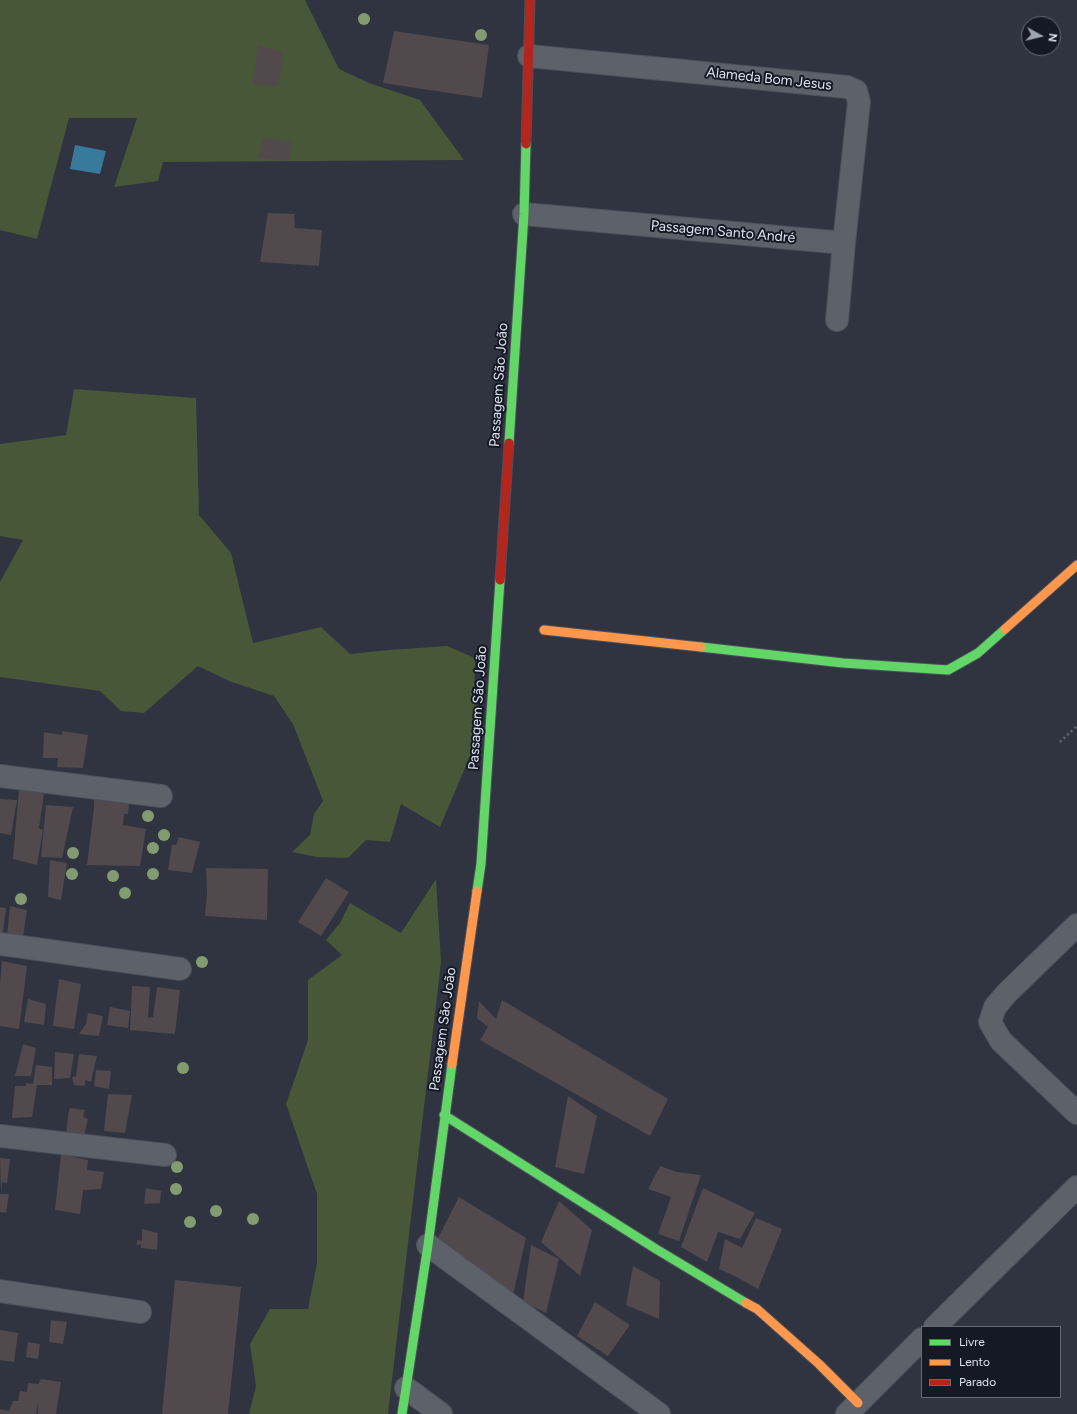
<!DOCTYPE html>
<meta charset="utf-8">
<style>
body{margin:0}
#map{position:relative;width:1077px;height:1414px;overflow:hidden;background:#2f3440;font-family:Figtree,sans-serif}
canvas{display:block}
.legend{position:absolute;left:921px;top:1326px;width:140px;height:72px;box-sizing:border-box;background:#151923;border:1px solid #656a75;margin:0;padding:5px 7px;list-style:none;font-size:12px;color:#dce3f1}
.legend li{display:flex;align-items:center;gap:8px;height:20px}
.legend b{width:20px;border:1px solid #656a75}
.north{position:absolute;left:1021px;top:16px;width:40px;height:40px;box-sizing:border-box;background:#151923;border:1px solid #656a75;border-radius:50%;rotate:98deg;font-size:11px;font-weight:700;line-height:16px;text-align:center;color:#dce3f1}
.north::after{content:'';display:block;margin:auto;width:14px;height:18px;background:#9fa6b3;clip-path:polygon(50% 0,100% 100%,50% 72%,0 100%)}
</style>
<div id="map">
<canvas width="1077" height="1414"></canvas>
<ul class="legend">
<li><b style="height:5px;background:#63d668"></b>Livre</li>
<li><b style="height:5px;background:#ff974d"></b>Lento</li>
<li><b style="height:5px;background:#b3261e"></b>Parado</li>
</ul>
<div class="north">N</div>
</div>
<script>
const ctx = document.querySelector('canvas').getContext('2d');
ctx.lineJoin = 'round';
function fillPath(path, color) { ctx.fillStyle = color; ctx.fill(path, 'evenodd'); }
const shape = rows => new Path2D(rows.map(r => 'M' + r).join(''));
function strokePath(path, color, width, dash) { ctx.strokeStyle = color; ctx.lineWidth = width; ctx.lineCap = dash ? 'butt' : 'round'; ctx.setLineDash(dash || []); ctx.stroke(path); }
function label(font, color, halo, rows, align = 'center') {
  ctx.font = font + ' Figtree,sans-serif'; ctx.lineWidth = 4; ctx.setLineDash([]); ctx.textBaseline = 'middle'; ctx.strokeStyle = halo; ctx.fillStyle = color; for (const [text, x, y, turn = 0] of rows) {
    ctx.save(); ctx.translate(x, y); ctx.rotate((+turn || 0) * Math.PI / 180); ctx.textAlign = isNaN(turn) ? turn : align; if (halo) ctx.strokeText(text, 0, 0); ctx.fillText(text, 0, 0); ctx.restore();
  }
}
fillPath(shape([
 [0,0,305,0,339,69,369,83,420,100,464,160,163,162,158,181,114,187,137,118,69,118,37,239,0,230],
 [74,389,196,398,199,515,231,553,253,643,321,627,350,654,389,650,447,646,475,658,474,693,481,730,440,827,401,804,390,842,366,840,348,858,317,857,292,852,310,835,314,814,323,801,293,724,274,696,229,681,198,666,144,713,121,711,100,691,0,677,0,582,23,540,0,536,0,444,66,435],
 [436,879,441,962,388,1414,249,1414,256,1386,250,1344,270,1309,308,1309,317,1263,317,1194,286,1104,308,1040,308,980,342,955,326,940,340,923,350,903,401,933]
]), '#475738');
fillPath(shape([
 [75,145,106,151,100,174,70,169]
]), '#387a9b');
fillPath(shape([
 [394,31,489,45,482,98,383,83],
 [258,45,283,52,278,86,253,84],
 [263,138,291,142,289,161,259,158],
 [268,213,294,214,295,228,322,230,319,266,260,262],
 [62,731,88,735,83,768,57,767,58,758,43,758,44,732,62,735],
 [19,788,44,794,39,828,43,830,37,865,13,859],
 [94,795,129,803,128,814,124,814,123,825,146,829,140,866,87,865,94,808],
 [0,799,17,800,11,835,0,833],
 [46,805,73,807,62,858,41,857],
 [179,837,200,842,192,873,168,870,172,845,176,845],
 [50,860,67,863,61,900,48,897],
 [206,868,268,869,267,920,205,916,207,893],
 [326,878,349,892,321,936,298,922],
 [10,906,27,910,23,937,7,935],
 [0,907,6,908,3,932,0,932],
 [2,961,27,966,19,1029,0,1026,0,983],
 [59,979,81,984,74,1029,53,1026],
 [132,986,150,987,148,1018,153,1017,157,987,180,990,175,1034,130,1030],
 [28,999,46,1004,44,1025,24,1022],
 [502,1000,668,1099,650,1136,480,1040,488,1027,477,1018,479,1001,496,1019],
 [110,1007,130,1011,128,1028,107,1025],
 [88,1013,103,1016,99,1036,79,1034,86,1024],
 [23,1044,36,1048,31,1076,15,1076],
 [55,1052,74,1054,70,1078,54,1079],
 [79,1054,97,1056,91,1082,85,1080,85,1086,74,1085,72,1077,76,1076],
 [36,1065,52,1067,52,1085,37,1085,32,1117,12,1118,15,1086,26,1086,26,1083,33,1084],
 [96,1070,111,1071,109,1089,94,1086],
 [108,1094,132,1095,125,1133,104,1131],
 [568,1096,597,1116,584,1174,555,1167],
 [70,1108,85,1110,83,1117,88,1119,84,1136,66,1135,68,1116],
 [61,1154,88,1160,87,1170,104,1172,101,1189,83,1190,80,1214,55,1210],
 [0,1158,10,1159,7,1183,2,1182,1,1192],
 [660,1166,677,1172,701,1175,679,1241,658,1234,671,1197,648,1189],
 [146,1188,161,1191,160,1203,144,1204],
 [703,1188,755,1213,740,1239,718,1232,707,1262,681,1247],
 [0,1194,9,1194,6,1213,0,1212],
 [459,1197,526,1238,513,1295,437,1240],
 [559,1201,592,1230,580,1276,541,1242],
 [756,1218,782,1229,758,1289,735,1276,719,1269,725,1239,742,1248],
 [142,1229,158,1233,157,1250,141,1248,141,1244,137,1245,137,1240,142,1241],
 [531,1245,559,1259,546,1313,523,1302],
 [633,1266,660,1281,659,1319,626,1305],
 [175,1280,241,1287,228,1414,162,1414],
 [595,1302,630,1325,608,1356,577,1336],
 [51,1320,67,1322,63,1344,49,1342],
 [0,1330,18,1333,14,1362,0,1360],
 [28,1342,40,1344,38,1359,26,1357],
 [41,1379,61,1382,56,1414,38,1414,38,1403,36,1414,0,1414,0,1409,9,1411,13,1401,18,1401,20,1391,27,1392,28,1383,38,1384]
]), '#51494c');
const street = shape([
 [529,56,847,87,856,91,859,102,844,243],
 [524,214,844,243,837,320],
 [0,776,161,796],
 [1077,925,1007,993,995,1007,990,1022,1001,1041,1077,1113],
 [0,944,180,969],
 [0,1136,165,1155],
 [428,1245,659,1414],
 [0,1291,140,1312],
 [935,1327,1077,1187],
 [406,1388,441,1414],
 [847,1414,922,1339]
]);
const fast = shape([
 [509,443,524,214,526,144],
 [701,647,843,663,948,670,978,653,1005,629],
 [477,891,481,864,500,580],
 [444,1115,656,1249,746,1303],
 [402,1414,428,1245,452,1064]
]);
const slow = shape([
 [1005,629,1077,565],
 [544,630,701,647],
 [452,1064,477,891],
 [746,1303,757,1309,819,1364,858,1403]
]);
const jam = shape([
 [526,144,530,0],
 [500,580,509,443]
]);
strokePath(street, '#4c505b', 24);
strokePath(fast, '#4c505b', 11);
strokePath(slow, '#4c505b', 11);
strokePath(jam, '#4c505b', 11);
strokePath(shape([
 [1060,742,1077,726]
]), '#636770', 2.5, [2, 3]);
strokePath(street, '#5d616a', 22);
strokePath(fast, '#63d668', 9);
strokePath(slow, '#ff974d', 9);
strokePath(jam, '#b3261e', 9);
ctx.fillStyle = '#839b71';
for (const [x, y] of [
 [364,19],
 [481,35],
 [148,816],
 [164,835],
 [153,848],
 [73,853],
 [72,874],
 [153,874],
 [113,876],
 [125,893],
 [21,899],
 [202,962],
 [183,1068],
 [177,1167],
 [176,1189],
 [216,1211],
 [253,1219],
 [190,1222]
]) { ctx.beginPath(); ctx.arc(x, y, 6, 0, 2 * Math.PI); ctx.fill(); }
label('14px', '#dce3f1', '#151923', [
 ["Alameda Bom Jesus",769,79,6],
 ["Passagem Santo André",723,232,5],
 ["Passagem São João",499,385,-86],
 ["Passagem São João",478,708,-86],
 ["Passagem São João",443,1029,-82]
]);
</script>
